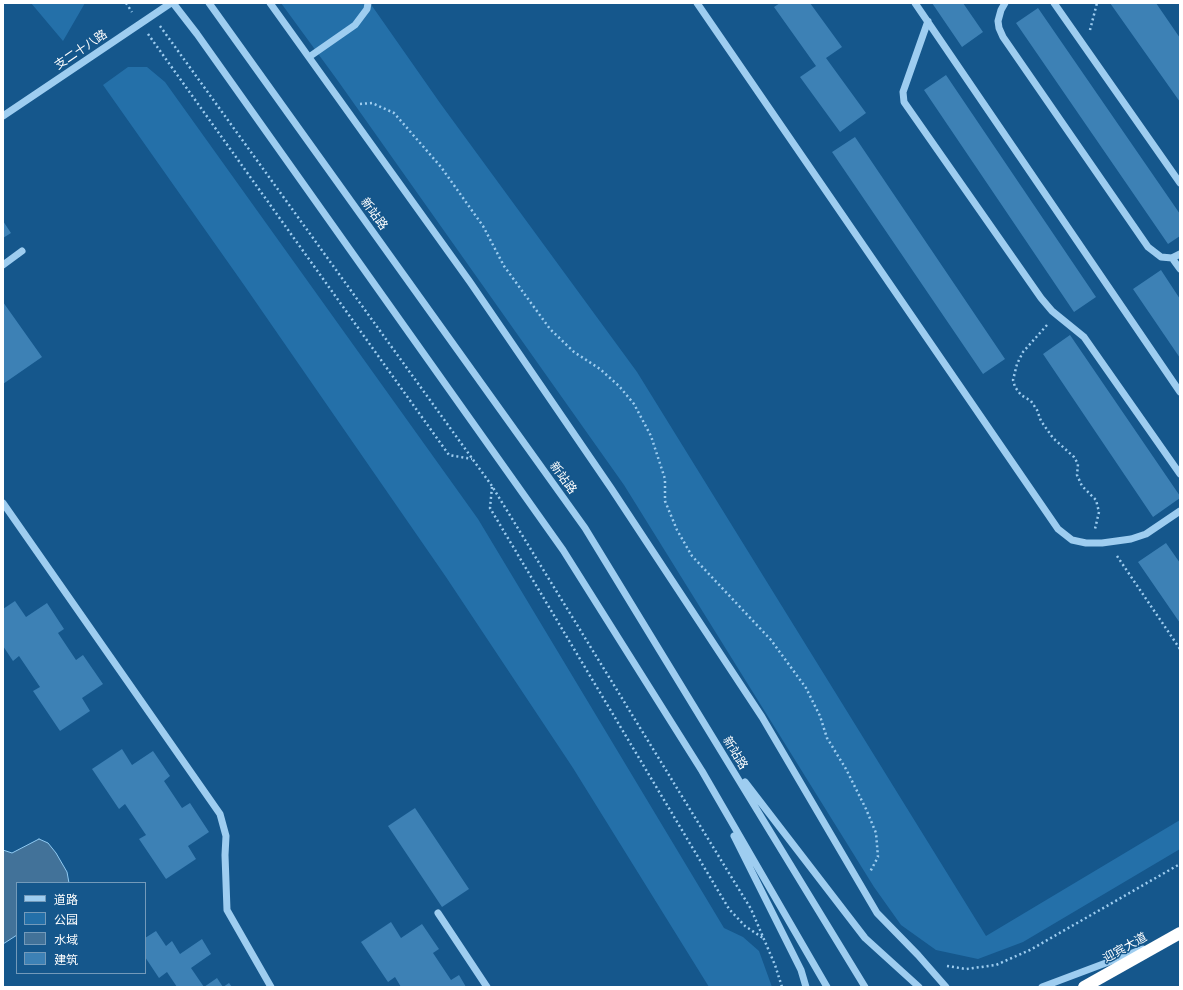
<!DOCTYPE html>
<meta charset="utf-8">
<style>
body{margin:0}
#map{position:relative;width:1183px;height:990px;overflow:hidden;background:#15578c;font-family:Montserrat,"Noto Sans SC",sans-serif}
canvas{display:block}
.frame{position:absolute;inset:0;border:4px solid #fff;pointer-events:none}
.legend{position:absolute;left:16px;top:882px;width:130px;height:92px;box-sizing:border-box;background:#15578c;border:1px solid #739aba;margin:0;padding:5px 7px;list-style:none;font-size:12px;color:#fff}
.legend li{display:flex;align-items:center;gap:8px;height:20px}
.legend b{width:20px;border:1px solid #739aba}
</style>
<div id="map">
<canvas width="1183" height="990"></canvas>
<div class="frame"></div>
<ul class="legend">
<li><b style="height:5px;background:#9ecdf0"></b>道路</li>
<li><b style="height:11px;background:#2470a9"></b>公园</li>
<li><b style="height:11px;background:#427299"></b>水域</li>
<li><b style="height:11px;background:#3d81b5"></b>建筑</li>
</ul>
</div>
<script>
const ctx = document.querySelector('canvas').getContext('2d');
ctx.lineJoin = 'round';
function fillPath(path, color) { ctx.fillStyle = color; ctx.fill(path, 'evenodd'); }
const shape = rows => new Path2D(rows.map(r => 'M' + r).join(''));
function strokePath(path, color, width, dash) { ctx.strokeStyle = color; ctx.lineWidth = width; ctx.lineCap = dash ? 'butt' : 'round'; ctx.setLineDash(dash || []); ctx.stroke(path); }
function label(font, color, halo, rows, align = 'center') {
  ctx.font = font + ' Montserrat,"Noto Sans SC",sans-serif'; ctx.lineWidth = 3; ctx.setLineDash([]); ctx.textBaseline = 'middle'; ctx.strokeStyle = halo; ctx.fillStyle = color; for (const [text, x, y, turn = 0] of rows) {
    ctx.save(); ctx.translate(x, y); ctx.rotate((+turn || 0) * Math.PI / 180); ctx.textAlign = isNaN(turn) ? turn : align; if (halo) ctx.strokeText(text, 0, 0); ctx.fillText(text, 0, 0); ctx.restore();
  }
}
fillPath(shape([
 [31,3,85,3,63,41],
 [281,3,370,3,440,103,637,372,986,936,1180,820,1180,849,1023,942,978,959,936,950,901,925,874,887,624,485,338,81],
 [128,67,147,67,165,82,478,519,724,928,743,937,759,951,772,987,709,987,573,768,446,577,244,285,103,85]
]), '#2470a9');
const water = shape([
 [39,839,48,843,56,853,67,872,69,883,17,883,17,935,3,944,3,850,12,853,39,839]
]);
fillPath(water, '#427299');
strokePath(water, '#90caf2', 1);
fillPath(shape([
 [780,3,810,3,842,47,826,58,866,113,840,132,800,77,816,66,774,7],
 [932,3,963,3,983,32,962,47],
 [1110,3,1156,3,1180,38,1180,102],
 [1038,8,1180,214,1180,236,1168,244,1016,23],
 [946,75,1096,297,1074,312,924,90],
 [855,137,1005,359,983,374,832,152],
 [3,221,11,233,3,238],
 [1161,270,1180,299,1180,358,1133,289],
 [3,302,42,357,3,384],
 [1070,335,1180,496,1180,498,1153,517,1043,354],
 [1166,543,1180,563,1180,623,1138,562],
 [15,601,26,617,47,603,64,629,58,633,76,660,83,655,103,684,82,698,90,711,60,731,33,691,40,687,19,656,13,661,3,646,3,609],
 [122,749,132,765,153,751,170,776,164,781,182,808,190,803,209,832,188,846,196,859,166,879,139,839,146,835,125,804,119,809,92,769],
 [415,808,469,889,442,907,388,826],
 [391,922,401,938,422,924,439,949,433,953,451,980,459,975,466,987,401,987,395,977,388,982,361,942],
 [156,931,166,946,172,941,180,954,202,939,211,954,191,968,204,987,217,978,223,987,229,983,232,987,177,987,167,972,159,978,145,957,145,938]
]), '#3d81b5');
strokePath(shape([
 [126,3,132,12],
 [160,26,492,486,751,909,775,965,782,987],
 [1090,30,1097,3],
 [148,34,449,455,472,459],
 [360,104,372,103,394,113,441,167,483,226,504,266,550,329,574,352,600,369,619,386,634,404,651,436,665,479,665,501,677,530,692,556,771,640,806,688,820,716,827,738,846,769,866,809,876,833,878,857,870,872],
 [1047,325,1023,352,1017,364,1013,380,1015,387,1021,395,1031,401,1037,410,1041,421,1053,438,1074,457,1078,464,1077,475,1082,486,1096,500,1099,512,1095,529],
 [492,487,490,508,729,909,745,926,763,938],
 [1117,556,1180,649],
 [947,966,966,969,996,965,1030,950,1180,864]
]), '#9ecdf0', 2.5, [2, 3]);
strokePath(shape([
 [173,3,197,34,563,550,702,771,827,987],
 [209,3,585,528,865,987],
 [270,3,470,282,611,488,762,717,877,913,918,955,946,987],
 [697,3,1058,529,1072,540,1086,543,1102,543,1131,539,1146,534,1180,511],
 [915,3,1180,392],
 [1005,3,1001,10,998,21,999,28,1003,37,1148,247,1161,257,1172,258,1180,254],
 [1054,3,1180,183],
 [928,21,903,92,904,102,1041,298,1052,311,1084,337,1180,474],
 [309,57,355,25,367,9,368,3],
 [3,116,171,3],
 [1172,258,1180,269],
 [3,265,22,251],
 [3,503,220,814,226,836,225,855,227,910,271,987],
 [745,782,865,938,919,987],
 [734,836,801,970,806,987],
 [438,913,487,987],
 [1042,987,1143,949]
]), '#9ecdf0', 7);
strokePath(shape([
 [1084,987,1180,933]
]), '#fff', 12);
label('12px', '#fff', '#15578c', [
 ["支二十八路",81,50,-34],
 ["新站路",374,214,54],
 ["新站路",563,478,54],
 ["新站路",735,753,59],
 ["迎宾大道",1125,948,-29]
]);
</script>
